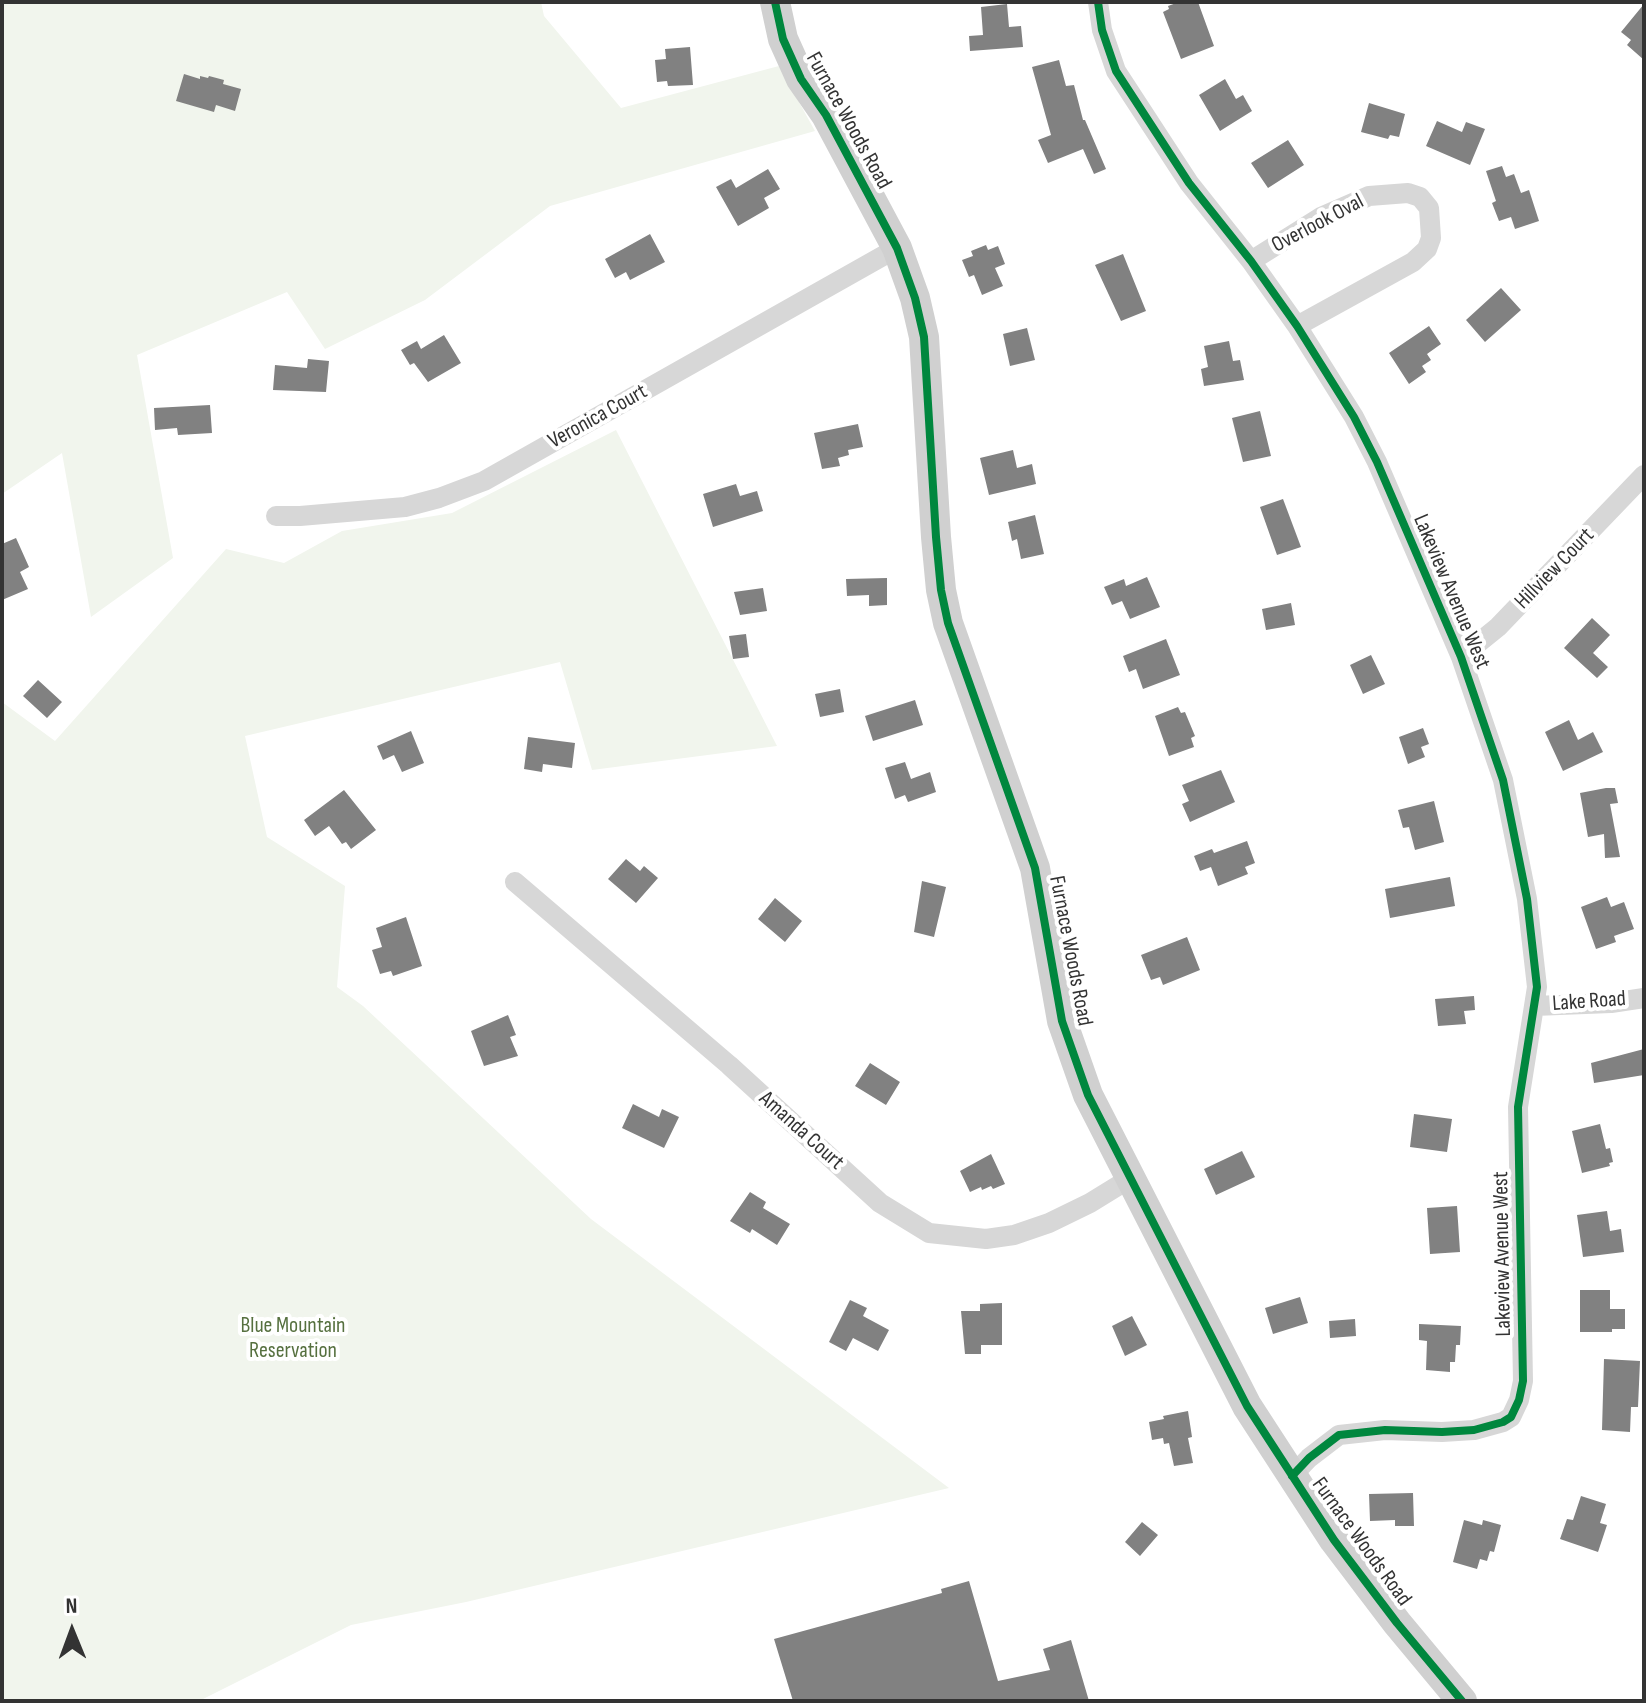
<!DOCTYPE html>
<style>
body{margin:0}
#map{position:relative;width:1646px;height:1703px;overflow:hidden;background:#fff;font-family:"Sofia Sans Condensed",sans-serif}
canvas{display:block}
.frame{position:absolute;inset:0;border:4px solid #333;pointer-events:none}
.north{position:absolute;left:32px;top:1591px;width:80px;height:80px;-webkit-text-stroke:6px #fff;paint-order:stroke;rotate:359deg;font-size:22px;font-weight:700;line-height:32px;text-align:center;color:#333}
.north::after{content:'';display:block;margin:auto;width:28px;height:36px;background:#333;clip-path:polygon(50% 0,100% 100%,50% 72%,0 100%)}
</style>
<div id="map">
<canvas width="1646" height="1703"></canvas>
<div class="frame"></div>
<div class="north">N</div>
</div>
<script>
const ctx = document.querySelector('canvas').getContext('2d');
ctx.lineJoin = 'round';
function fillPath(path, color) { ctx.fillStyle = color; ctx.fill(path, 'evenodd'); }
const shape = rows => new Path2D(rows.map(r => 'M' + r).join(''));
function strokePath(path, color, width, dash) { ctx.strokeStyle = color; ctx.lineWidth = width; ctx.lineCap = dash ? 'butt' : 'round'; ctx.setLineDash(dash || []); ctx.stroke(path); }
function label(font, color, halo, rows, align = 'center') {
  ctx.font = font + ' "Sofia Sans Condensed",sans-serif'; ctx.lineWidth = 8; ctx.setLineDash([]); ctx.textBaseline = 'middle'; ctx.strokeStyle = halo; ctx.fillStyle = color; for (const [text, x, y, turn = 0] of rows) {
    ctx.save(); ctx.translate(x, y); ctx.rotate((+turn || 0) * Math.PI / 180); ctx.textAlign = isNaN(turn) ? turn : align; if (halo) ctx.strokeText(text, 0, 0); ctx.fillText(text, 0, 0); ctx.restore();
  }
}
fillPath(shape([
 [2,2,541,2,544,16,621,108,779,66,815,131,550,206,425,300,325,349,287,292,137,355,173,558,91,617,62,453,2,494],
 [616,430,777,746,592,770,560,662,245,736,267,837,345,886,337,987,363,1006,591,1219,949,1488,466,1602,351,1625,199,1701,2,1701,2,702,55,741,226,549,284,563,342,531,452,513]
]), '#f1f5ed');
fillPath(shape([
 [1179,2,1198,2,1214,46,1181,59,1163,12,1169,9,1168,6],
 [1007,4,1009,27,1021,26,1023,47,970,51,969,36,983,35,981,7],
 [1644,4,1644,60,1627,45,1631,40,1621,32],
 [690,47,693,85,668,86,667,81,657,82,655,60,666,59,665,49],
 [1059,60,1066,86,1074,85,1083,120,1085,120,1106,169,1094,174,1083,149,1048,163,1038,140,1051,135,1032,67],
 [184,74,200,79,200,76,208,78,209,76,224,80,223,84,241,89,235,111,216,105,214,112,176,101],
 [1225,79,1236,99,1243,95,1252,111,1220,131,1199,95],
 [1369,103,1405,114,1399,137,1390,135,1388,139,1361,132],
 [1437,121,1462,132,1466,122,1485,129,1470,165,1426,146],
 [1288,140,1304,165,1268,188,1251,163],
 [1502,166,1506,177,1514,174,1521,193,1529,190,1539,221,1515,229,1511,217,1499,221,1492,203,1496,201,1486,171],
 [768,169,780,189,764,198,769,208,738,226,716,187,731,179,736,188],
 [650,234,665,262,630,280,626,272,615,278,605,259],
 [986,245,988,250,998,246,1005,264,995,268,1003,286,982,295,974,275,969,277,962,260,973,256,971,251],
 [1123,254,1146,311,1121,321,1095,265],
 [1501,288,1521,310,1485,342,1466,320],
 [1429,326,1441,344,1427,354,1431,360,1422,366,1426,372,1409,384,1389,353],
 [1027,328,1035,360,1010,366,1003,334],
 [444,335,461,363,428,382,414,363,410,365,401,350,417,341,421,349],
 [1229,341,1233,361,1240,360,1244,380,1204,386,1201,369,1208,367,1204,346],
 [308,359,329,361,326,392,273,390,275,365,307,368],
 [210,405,212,433,178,435,177,428,155,430,154,408],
 [1260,411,1271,456,1243,462,1232,418],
 [858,424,863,447,848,450,849,455,838,458,840,466,822,469,814,433],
 [1013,450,1017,468,1032,464,1036,484,989,495,980,458],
 [736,484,740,496,757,491,763,511,713,527,703,494],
 [1283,499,1301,547,1277,555,1260,507],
 [1035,515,1044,554,1021,559,1017,539,1012,541,1008,522],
 [16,538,29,567,20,572,28,589,2,600,2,544],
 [1147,577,1160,607,1130,619,1122,601,1112,605,1104,587,1124,579,1126,586],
 [887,578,887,605,869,606,869,595,847,596,846,579],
 [763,588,767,611,740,615,734,592],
 [1291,603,1295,625,1266,630,1262,609],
 [1592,618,1610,635,1593,653,1608,667,1597,678,1564,648],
 [746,634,749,657,733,659,729,636],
 [1166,639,1180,675,1143,689,1136,669,1129,672,1123,656],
 [1371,655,1385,684,1363,694,1350,665],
 [38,680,62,702,47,718,23,696],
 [840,689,844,712,820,717,815,694],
 [915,700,923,725,873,741,865,716],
 [1178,707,1181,713,1185,712,1195,736,1191,738,1194,747,1169,756,1155,716],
 [1569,720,1578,740,1593,732,1603,752,1563,771,1545,732],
 [1423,728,1429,744,1421,747,1425,757,1408,764,1399,737],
 [411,731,424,763,402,772,394,755,383,760,377,746],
 [528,737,575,743,572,768,543,764,542,772,524,769],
 [905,762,911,779,930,772,936,792,908,802,905,795,895,799,885,768],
 [1221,770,1235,802,1190,822,1182,804,1189,801,1182,785],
 [1606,788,1615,788,1618,803,1610,804,1620,857,1605,858,1604,834,1588,837,1580,793],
 [344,790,376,830,351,849,346,842,342,844,329,826,315,836,304,820],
 [1434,801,1444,842,1415,850,1409,827,1403,828,1398,810],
 [1247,841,1255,863,1245,867,1248,874,1218,886,1211,867,1200,871,1194,856,1212,849,1214,853],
 [626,859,640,871,644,866,658,878,636,903,608,879],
 [1450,877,1455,906,1390,918,1385,889],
 [922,881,946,887,934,937,914,932],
 [1607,897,1611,907,1624,902,1634,929,1614,936,1616,942,1596,949,1581,907],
 [775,898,802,921,785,942,758,919],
 [406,917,422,966,393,976,391,971,380,974,372,950,382,947,376,928],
 [1187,937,1200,970,1163,985,1160,977,1151,980,1141,955],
 [1474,996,1475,1010,1464,1011,1466,1024,1438,1026,1435,999],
 [508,1015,516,1035,510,1037,518,1056,484,1066,471,1031],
 [1644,1049,1644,1075,1594,1083,1591,1063],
 [870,1063,900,1082,886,1105,855,1086],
 [633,1104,659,1117,662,1109,679,1117,664,1148,622,1128],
 [1414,1114,1452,1119,1447,1152,1410,1147],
 [1600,1124,1606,1149,1610,1148,1613,1162,1609,1163,1610,1166,1582,1173,1572,1131],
 [1242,1151,1255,1177,1216,1195,1204,1169],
 [991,1154,1005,1184,993,1189,991,1186,982,1190,981,1187,970,1192,960,1171],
 [750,1192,766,1202,763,1208,790,1224,777,1245,752,1229,750,1233,730,1221],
 [1457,1206,1460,1252,1430,1254,1427,1208],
 [1607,1211,1610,1231,1621,1229,1624,1252,1583,1257,1577,1215],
 [1580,1290,1610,1290,1610,1309,1625,1309,1625,1329,1612,1329,1612,1332,1580,1332],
 [1300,1297,1308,1323,1273,1334,1265,1308],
 [850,1300,867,1308,863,1316,889,1330,878,1351,853,1338,846,1351,829,1342],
 [1002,1303,1002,1345,981,1345,981,1354,965,1354,961,1311,980,1311,980,1304],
 [1132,1316,1147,1345,1125,1356,1112,1326],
 [1355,1319,1356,1336,1330,1338,1329,1321],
 [1419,1324,1461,1326,1460,1345,1456,1345,1455,1362,1450,1362,1450,1372,1426,1370,1427,1341,1419,1340],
 [1604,1359,1640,1361,1638,1407,1631,1407,1630,1432,1602,1430],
 [1188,1411,1192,1437,1188,1438,1193,1463,1174,1466,1169,1443,1164,1444,1163,1438,1152,1440,1149,1422,1164,1419,1163,1416],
 [1413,1493,1414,1526,1395,1526,1395,1520,1370,1521,1369,1494],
 [1581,1496,1606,1504,1600,1523,1607,1525,1598,1552,1560,1539,1567,1519,1573,1520],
 [1464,1520,1482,1525,1483,1520,1501,1525,1494,1552,1490,1551,1487,1561,1480,1559,1477,1569,1453,1562],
 [1142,1522,1158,1535,1140,1556,1125,1542],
 [969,1581,998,1681,1050,1670,1043,1649,1071,1640,1089,1701,793,1701,774,1639,942,1593,941,1589]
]), '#818181');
strokePath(shape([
 [1098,2,1102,30,1116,71,1189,183,1251,261,1297,326,1354,417,1377,462,1461,657,1503,780,1527,899,1537,987,1518,1107,1523,1381,1519,1400,1511,1417,1503,1422,1474,1430,1442,1432,1385,1430,1339,1435,1309,1458,1292,1476],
 [1251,261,1321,217,1369,196,1408,193,1420,197,1429,208,1431,238,1427,249,1413,262,1297,326],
 [276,516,300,516,405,507,439,498,484,481,897,248],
 [1461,657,1498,627,1644,475],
 [515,882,729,1065,880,1203,929,1233,986,1239,1014,1235,1049,1223,1090,1203,1129,1179],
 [1534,1006,1611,1003,1644,998]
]), '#d7d7d7', 20);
strokePath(shape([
 [775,2,783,39,801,79,826,115,897,248,915,298,924,337,936,537,941,590,948,623,1035,868,1062,1021,1088,1095,1247,1406,1334,1540,1397,1623,1462,1701]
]), '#d0d0d0', 30);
strokePath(shape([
 [775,2,783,39,801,79,826,115,897,248,915,298,924,337,936,537,941,590,948,623,1035,868,1062,1021,1088,1095,1247,1406,1334,1540,1397,1623,1462,1701],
 [1098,2,1102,30,1116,71,1189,183,1251,261,1297,326,1354,417,1377,462,1461,657,1503,780,1527,899,1537,987,1518,1107,1523,1381,1519,1400,1511,1417,1503,1422,1474,1430,1442,1432,1385,1430,1339,1435,1309,1458,1292,1476]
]), '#00873e', 8);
label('22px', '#333', '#fff', [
 ["Furnace Woods Road",848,121,61],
 ["Overlook Oval",1318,224,-28],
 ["Veronica Court",598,417,-29],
 ["Hillview Court",1555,569,-46],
 ["Lakeview Avenue West",1451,592,67],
 ["Furnace Woods Road",1070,951,79],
 ["Lake Road",1589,1002,-4],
 ["Amanda Court",801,1131,42],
 ["Lakeview Avenue West",1503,1254,-91],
 ["Furnace Woods Road",1361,1542,54]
]);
label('22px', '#56703f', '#fff', [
 ["Blue Mountain",293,1326],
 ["Reservation",293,1351]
]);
</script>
